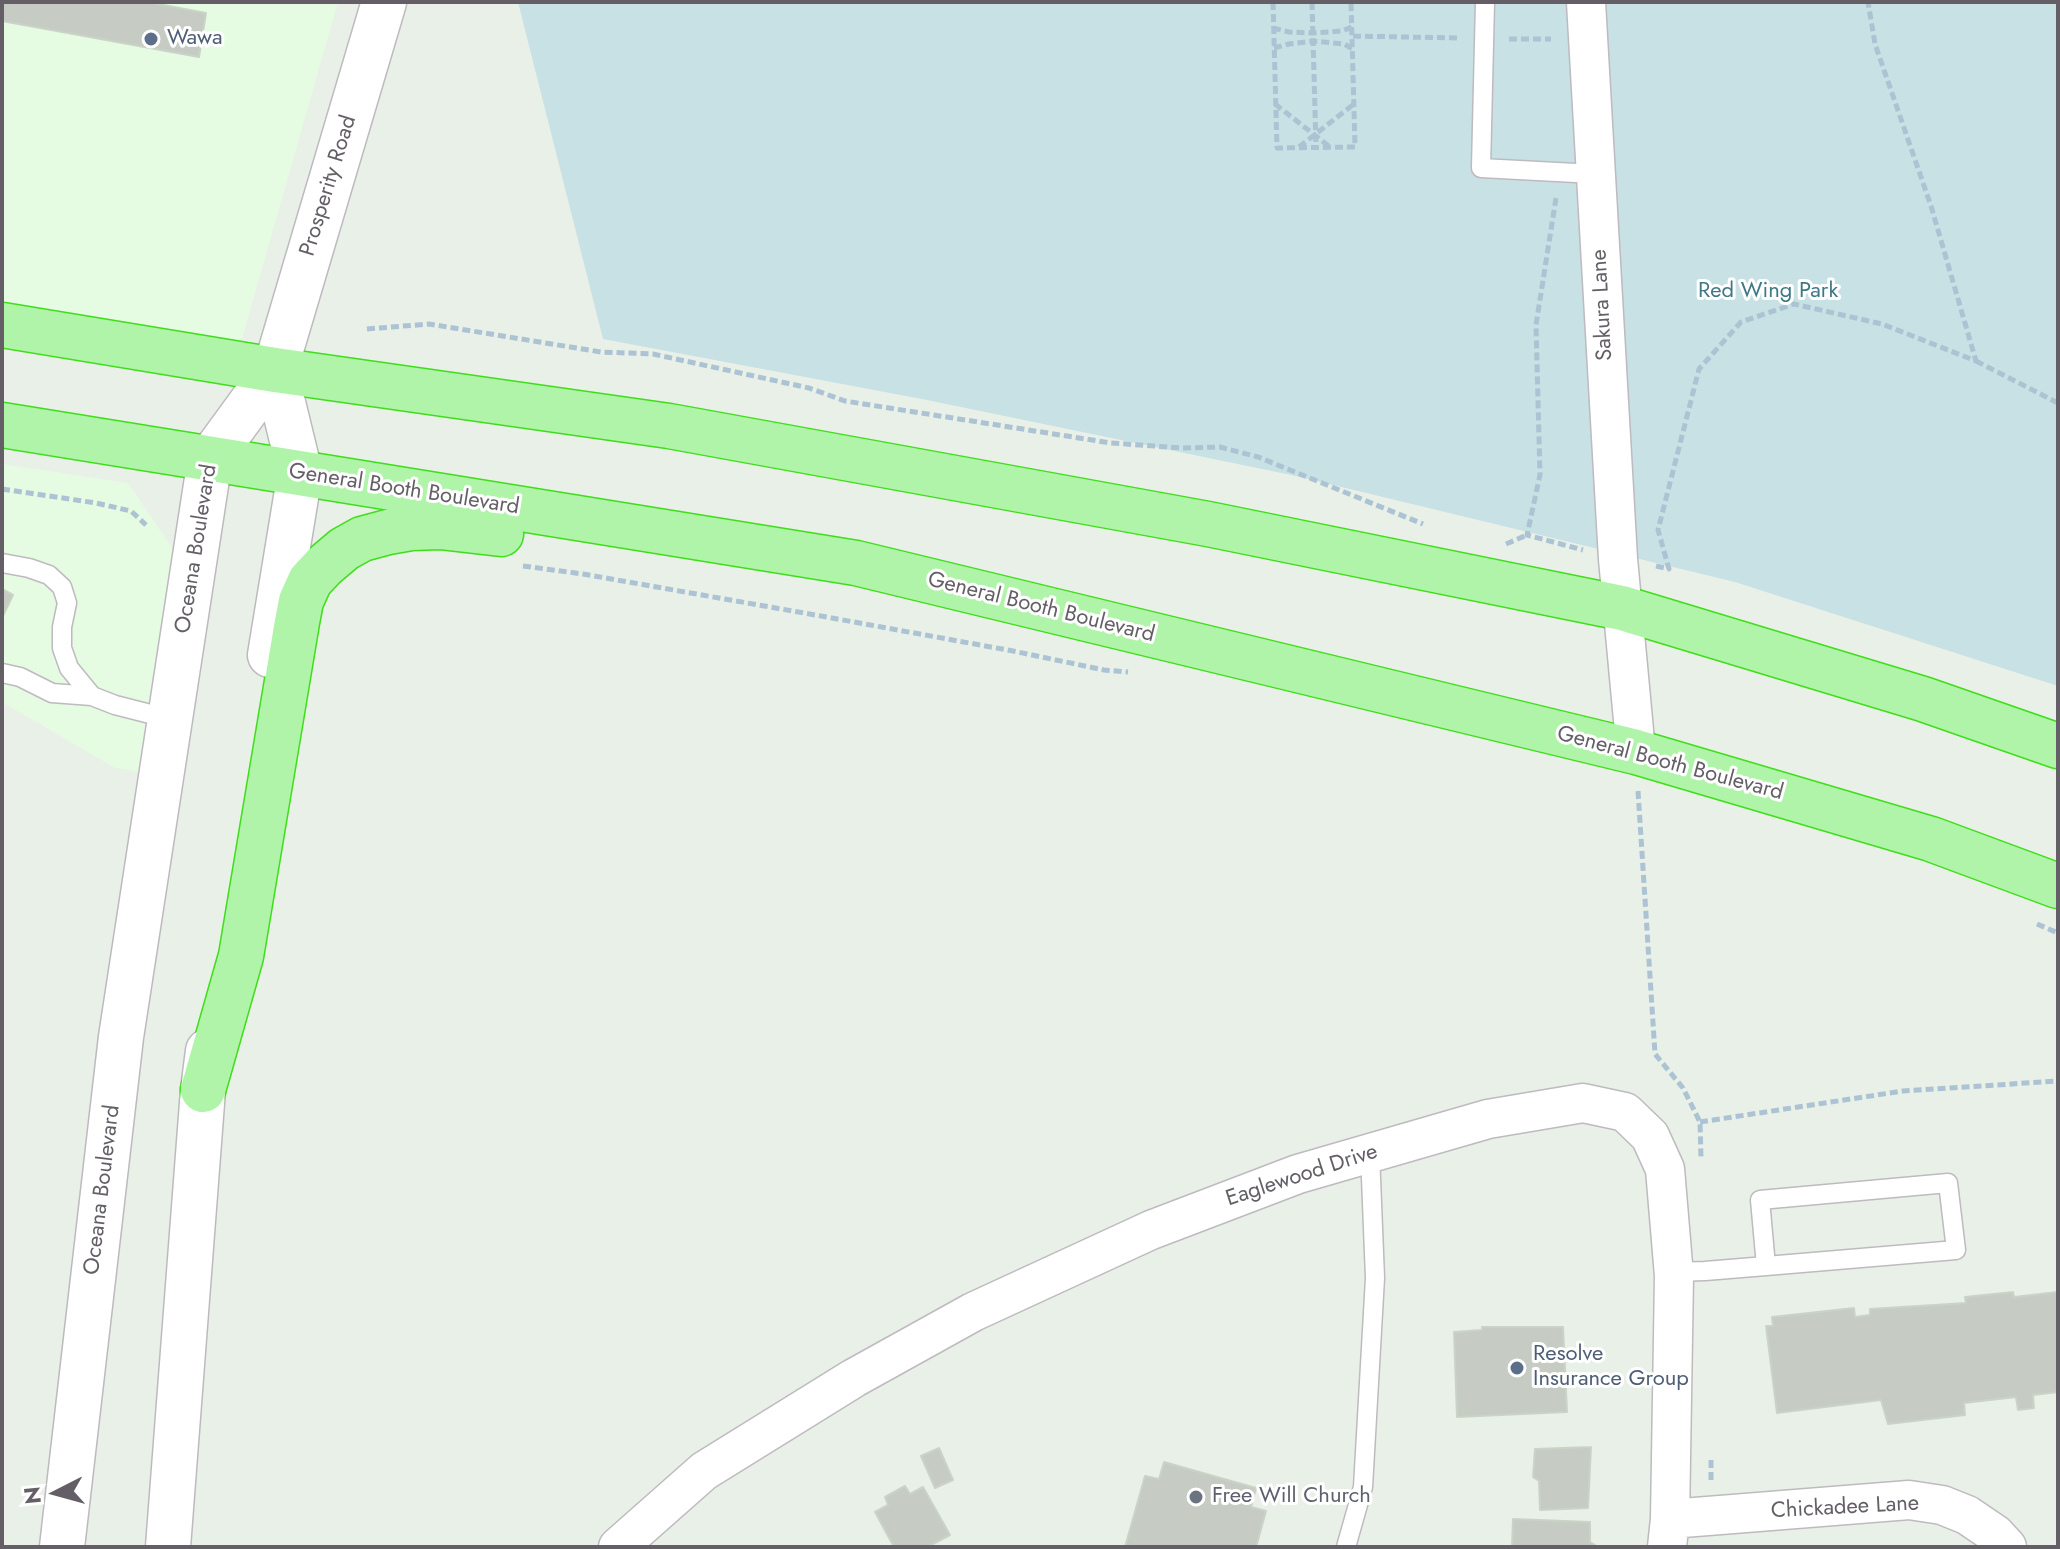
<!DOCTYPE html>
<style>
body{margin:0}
#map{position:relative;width:2060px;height:1549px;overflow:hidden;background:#e9f0e8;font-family:Jost,sans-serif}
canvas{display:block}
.frame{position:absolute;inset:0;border:4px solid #645f66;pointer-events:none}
.north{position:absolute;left:16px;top:1453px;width:80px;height:80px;-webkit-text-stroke:6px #fff;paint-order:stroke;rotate:264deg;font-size:22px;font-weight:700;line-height:32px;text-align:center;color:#645f66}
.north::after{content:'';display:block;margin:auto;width:28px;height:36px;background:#645f66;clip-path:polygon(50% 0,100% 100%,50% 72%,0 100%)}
</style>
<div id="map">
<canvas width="2060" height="1549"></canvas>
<div class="frame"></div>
<div class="north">N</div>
</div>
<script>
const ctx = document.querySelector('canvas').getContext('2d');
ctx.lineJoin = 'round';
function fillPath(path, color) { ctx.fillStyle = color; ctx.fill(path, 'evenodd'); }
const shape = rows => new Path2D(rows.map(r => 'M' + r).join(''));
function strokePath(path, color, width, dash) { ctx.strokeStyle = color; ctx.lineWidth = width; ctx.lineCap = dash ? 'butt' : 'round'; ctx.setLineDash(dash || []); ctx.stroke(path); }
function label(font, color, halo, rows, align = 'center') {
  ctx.font = font + ' Jost,sans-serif'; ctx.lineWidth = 6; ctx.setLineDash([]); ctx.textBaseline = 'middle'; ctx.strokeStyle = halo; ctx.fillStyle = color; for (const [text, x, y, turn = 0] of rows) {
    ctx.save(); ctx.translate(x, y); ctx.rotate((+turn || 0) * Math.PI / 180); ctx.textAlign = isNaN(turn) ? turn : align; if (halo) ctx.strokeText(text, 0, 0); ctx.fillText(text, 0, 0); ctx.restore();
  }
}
fillPath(shape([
 [2,2,338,2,240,346,2,306],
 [2,464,128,483,175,552,141,772,115,768,2,702]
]), '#e5fbe2');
fillPath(shape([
 [518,2,2058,2,2058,686,1735,582,1296,476,922,399,603,339]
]), '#c8e1e4');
const building = shape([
 [2,2,147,2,206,13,199,57,2,21,2,2],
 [2,589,13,595,2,618,2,589],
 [2013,1292,2014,1297,2058,1292,2058,1392,2033,1395,2034,1408,2018,1410,2016,1397,1964,1403,1965,1415,1888,1424,1881,1400,1777,1413,1766,1326,1773,1326,1772,1317,1854,1308,1855,1317,1870,1315,1870,1309,1966,1303,1965,1297,2013,1292],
 [1482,1327,1563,1327,1567,1412,1457,1417,1454,1332,1482,1330,1482,1327],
 [1591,1447,1588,1508,1540,1510,1539,1481,1533,1477,1535,1449,1591,1447],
 [939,1448,953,1480,935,1488,921,1456,939,1448],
 [1164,1462,1256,1488,1251,1507,1266,1511,1256,1547,1125,1547,1145,1476,1159,1479,1164,1462],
 [905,1486,910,1494,923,1487,950,1535,927,1547,894,1547,875,1512,888,1505,885,1497,905,1486],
 [1513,1519,1590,1522,1590,1542,1595,1545,1595,1547,1512,1547,1513,1519]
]);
fillPath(building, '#c6cbc4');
strokePath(building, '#c9d4c7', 2);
const service = shape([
 [1485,2,1481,168,1595,174],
 [2,563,29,568,49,575,62,587,67,603,62,627,62,648,69,668,92,696],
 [2,673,20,677,52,693,92,696,115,705,170,719],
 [1674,1272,1705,1271,1766,1266,1956,1250,1948,1183,1760,1200,1766,1266],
 [1346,1547,1363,1487,1375,1278,1370,1153]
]);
const minor = shape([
 [1586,2,1618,559,1636,752],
 [1670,1519,1909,1500,1942,1505,1967,1515,1995,1534,2007,1547],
 [618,1547,704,1471,854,1378,973,1312,1151,1230,1298,1174,1488,1119,1583,1103,1625,1112,1650,1136,1665,1169,1674,1276,1670,1519,1667,1547]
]);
const tertiary = shape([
 [275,370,384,2]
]);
const secondary = shape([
 [270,655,300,473,275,370],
 [62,1547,121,1037,210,459,275,370],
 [168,1547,203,1090,208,1051]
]);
const trunk = shape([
 [2,325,275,370,669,426,1208,524,1622,608,1923,699,2058,746],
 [2,425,856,563,1636,752,1931,839,2058,886],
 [203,1090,241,956,297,622,301,601,310,581,324,566,344,549,362,539,388,532,411,528,440,527,501,534]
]);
strokePath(service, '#bebac0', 21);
strokePath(minor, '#bebac0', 41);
strokePath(tertiary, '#bebac0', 47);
strokePath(secondary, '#beb9c0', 47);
strokePath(trunk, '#3fde1a', 47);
strokePath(shape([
 [1273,2,1277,148,1355,147,1351,2],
 [1312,2,1316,147],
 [1273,28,1289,32,1313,33,1342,31,1352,27],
 [1353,36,1459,38],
 [1509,39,1551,39],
 [1274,48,1289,44,1313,41,1344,44,1353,49],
 [1275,104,1330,147],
 [1299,147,1354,104],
 [1556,198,1536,325,1540,475,1527,535,1583,550],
 [367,329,429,324,601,352,653,354,809,388,845,401,1111,443,1182,448,1220,447,1258,457,1423,524],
 [1976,361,2058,403],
 [2,489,96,503,131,511,146,525],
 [1506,544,1527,535],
 [523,566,583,574,821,616,1013,651,1104,670,1128,672],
 [1656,566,1669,569,1658,530,1699,369,1741,322,1794,304,1882,324,1976,361,1931,206,1875,44,1868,2],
 [1638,791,1655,1054,1683,1088,1700,1122,1701,1158],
 [2037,924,2058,933],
 [1700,1122,1903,1091,2058,1081],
 [1711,1460,1711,1482]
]), '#abc3d2', 5, [8, 4]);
strokePath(service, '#fff', 18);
strokePath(minor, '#fff', 38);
strokePath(tertiary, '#fff', 44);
strokePath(secondary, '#fff', 44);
strokePath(trunk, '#b0f4aa', 44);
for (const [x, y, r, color] of [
 [151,39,8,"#5c6f8a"],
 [1517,1368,8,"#5c6f8a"],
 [1196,1497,8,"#6b7280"]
]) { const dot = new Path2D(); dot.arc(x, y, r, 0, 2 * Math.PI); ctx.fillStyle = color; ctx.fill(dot); strokePath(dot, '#fff', 3); }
label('22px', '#4e5e75', '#fff', [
 ["Wawa",167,39],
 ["Resolve",1533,1355],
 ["Insurance Group",1533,1380]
], 'left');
label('22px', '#645f66', '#fff', [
 ["Prosperity Road",329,186,-73],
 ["Sakura Lane",1603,305,-93],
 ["General Booth Boulevard",404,490,9],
 ["Oceana Boulevard",197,549,-81],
 ["General Booth Boulevard",1041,608,14],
 ["General Booth Boulevard",1670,764,15],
 ["Eaglewood Drive",1302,1176,-18],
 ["Oceana Boulevard",103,1190,-83],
 ["Chickadee Lane",1845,1508,-3]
]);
label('22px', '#407984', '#fff', [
 ["Red Wing Park",1768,292]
]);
label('22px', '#5b616d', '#fff', [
 ["Free Will Church",1212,1497]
], 'left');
</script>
